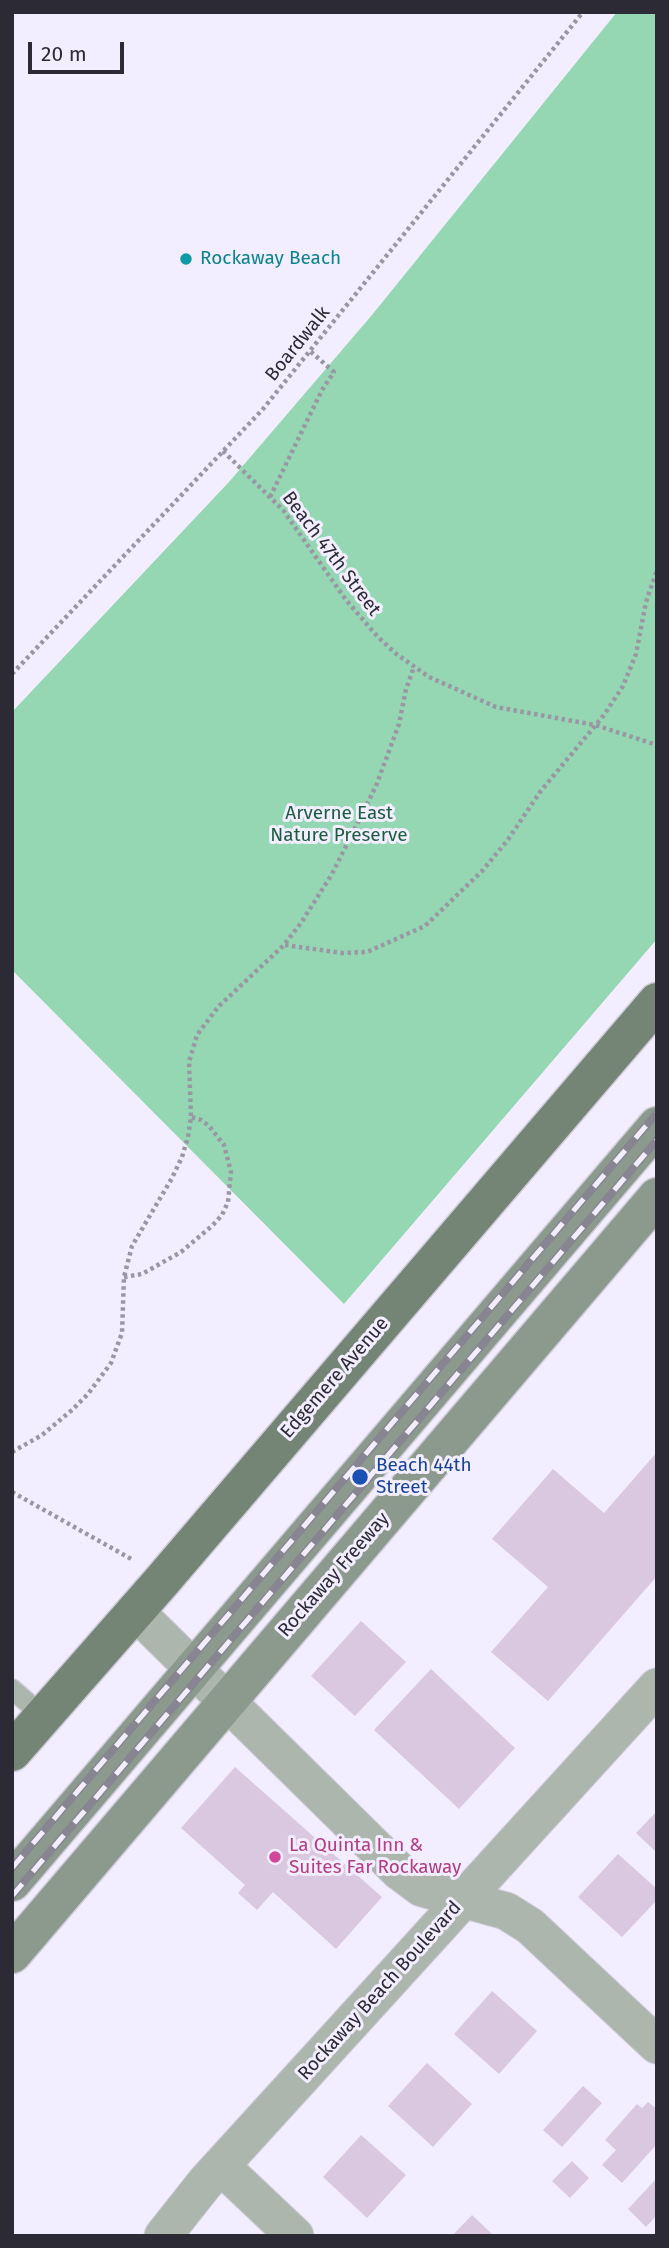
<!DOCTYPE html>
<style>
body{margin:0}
#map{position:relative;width:669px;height:2248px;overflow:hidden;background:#f2eeff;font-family:"Fira Sans",sans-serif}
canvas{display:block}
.frame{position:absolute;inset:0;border:14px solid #2c2a34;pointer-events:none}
.scale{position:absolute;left:28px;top:42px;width:96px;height:32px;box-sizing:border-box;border:4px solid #2c2a34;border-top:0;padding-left:9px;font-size:21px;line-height:24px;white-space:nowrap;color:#2c2a34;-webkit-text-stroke:5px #f2eeff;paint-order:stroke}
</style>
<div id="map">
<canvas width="669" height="2248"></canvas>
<div class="frame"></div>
<div class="scale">20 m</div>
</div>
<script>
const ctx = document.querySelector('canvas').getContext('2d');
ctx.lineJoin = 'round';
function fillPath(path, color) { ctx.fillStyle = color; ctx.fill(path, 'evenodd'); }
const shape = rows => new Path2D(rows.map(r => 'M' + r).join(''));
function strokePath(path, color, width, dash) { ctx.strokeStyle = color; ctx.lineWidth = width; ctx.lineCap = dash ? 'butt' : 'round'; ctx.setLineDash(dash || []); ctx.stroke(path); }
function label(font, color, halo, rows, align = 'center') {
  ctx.font = font + ' "Fira Sans",sans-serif'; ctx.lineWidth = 6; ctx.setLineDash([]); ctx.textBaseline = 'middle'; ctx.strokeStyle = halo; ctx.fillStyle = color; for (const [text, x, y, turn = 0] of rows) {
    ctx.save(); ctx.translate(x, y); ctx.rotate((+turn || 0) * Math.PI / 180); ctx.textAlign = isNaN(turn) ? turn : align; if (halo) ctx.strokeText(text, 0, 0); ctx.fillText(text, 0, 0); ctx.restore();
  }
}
fillPath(shape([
 [617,12,657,12,657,939,344,1304,12,970,12,712,229,482,372,315]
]), '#95d7b2');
fillPath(shape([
 [657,1452,657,1576,548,1701,491,1652,548,1587,492,1539,553,1469,604,1513],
 [361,1621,406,1662,355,1716,311,1676],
 [431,1669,515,1748,459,1809,374,1730],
 [235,1767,382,1897,336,1949,273,1892,257,1910,238,1893,245,1885,181,1828],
 [657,1811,657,1853,636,1833],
 [618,1854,657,1889,657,1900,622,1937,578,1897],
 [492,1991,537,2031,499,2074,454,2034],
 [427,2063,472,2104,433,2147,388,2106],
 [583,2086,602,2103,562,2147,543,2130],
 [648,2102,657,2109,657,2144,622,2183,602,2165,616,2150,605,2140,637,2104,642,2108],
 [361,2135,406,2175,367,2218,323,2177],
 [572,2161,589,2178,570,2198,552,2181],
 [657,2178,657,2215,646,2227,628,2209],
 [472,2215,491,2233,494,2236,452,2236]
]), '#d9c8df');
const lane = shape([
 [12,1689,43,1716]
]);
const street = shape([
 [135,1611,399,1871,422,1888,506,1911,530,1926,657,2045],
 [221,2166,295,2236],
 [163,2236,205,2183,657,1687]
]);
const secondary = shape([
 [12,1882,657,1126],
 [12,1954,657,1197]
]);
const primary = shape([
 [12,1752,161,1582,657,1002]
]);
strokePath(lane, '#cecbda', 22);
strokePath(street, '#cecbda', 39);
strokePath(secondary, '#cecbda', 41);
strokePath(primary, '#cecbda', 41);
strokePath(shape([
 [223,451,283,510,346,600,377,636,395,653,429,677,496,707,595,725,657,745],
 [270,497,322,390,334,372,310,351],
 [12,674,263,409,583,12],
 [285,945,342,953,367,952,425,926,482,871,507,841,540,792,604,715,623,686,636,654,646,602,657,570],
 [124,1277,142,1274,181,1252,212,1226,222,1215,228,1202,231,1172,224,1145,209,1126,201,1120,191,1117],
 [12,1452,42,1435,72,1410,88,1394,111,1363,122,1333,124,1277,132,1246,172,1178,182,1157,188,1137,191,1117,189,1062,197,1035,218,1007,284,945,301,923,332,874,376,786,399,724,406,689,414,667],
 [12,1492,133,1560]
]), '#9a97a5', 4.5, [3.5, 3.5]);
strokePath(lane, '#adb6ad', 19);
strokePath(street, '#adb6ad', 37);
strokePath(secondary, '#8c9a8d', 38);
strokePath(primary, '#748575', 38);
const rail = shape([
 [12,1868,657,1113],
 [12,1896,657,1140]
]);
strokePath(rail, '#888592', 8);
strokePath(rail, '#f2eeff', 5, [16]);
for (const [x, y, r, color] of [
 [186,259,7,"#0f9aa8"],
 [360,1477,9,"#1a4fb4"],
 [275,1857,7,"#d1479c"]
]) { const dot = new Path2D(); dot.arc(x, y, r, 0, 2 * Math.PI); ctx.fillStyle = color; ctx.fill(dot); strokePath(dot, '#f2eeff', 2.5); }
label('19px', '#0d838f', '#f2eeff', [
 ["Rockaway Beach",200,259]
], 'left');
label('19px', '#2c2a34', '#f2eeff', [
 ["Boardwalk",298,344,-51],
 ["Beach 47th Street",331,554,53],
 ["Edgemere Avenue",335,1378,-49],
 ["Rockaway Freeway",334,1575,-49],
 ["Rockaway Beach Boulevard",380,1991,-48]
]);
label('19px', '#1d5d3f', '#f2eeff', [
 ["Arverne East",339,814],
 ["Nature Preserve",339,836]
]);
label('19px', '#164399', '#f2eeff', [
 ["Beach 44th",376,1466],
 ["Street",376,1488]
], 'left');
label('19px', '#b23c85', '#f2eeff', [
 ["La Quinta Inn &",289,1846],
 ["Suites Far Rockaway",289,1868]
], 'left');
</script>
